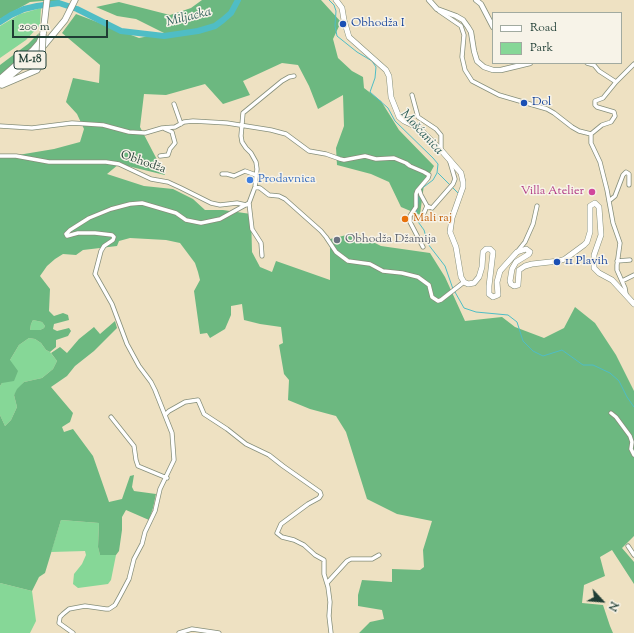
<!DOCTYPE html>
<meta charset="utf-8">
<style>
body{margin:0}
#map{position:relative;width:634px;height:633px;overflow:hidden;background:#eee1c2;font-family:"Sorts Mill Goudy",serif}
canvas{display:block}
.legend{position:absolute;left:492px;top:12px;width:130px;height:52px;box-sizing:border-box;background:#f7f3e8;border:1px solid #a1aaa0;margin:0;padding:5px 7px;list-style:none;font-size:12px;color:#1f3d34}
.legend li{display:flex;align-items:center;gap:8px;height:20px}
.legend b{width:20px;border:1px solid #a1aaa0}
.north{position:absolute;left:582px;top:581px;width:40px;height:40px;-webkit-text-stroke:3px #f7f3e8;paint-order:stroke;rotate:116deg;font-size:11px;font-weight:700;line-height:16px;text-align:center;color:#1f3d34}
.north::after{content:'';display:block;margin:auto;width:14px;height:18px;background:#1f3d34;clip-path:polygon(50% 0,100% 100%,50% 72%,0 100%)}
.scale{position:absolute;left:12px;top:20px;width:96px;height:18px;box-sizing:border-box;border:2px solid #1f3d34;border-top:0;padding-left:5px;font-size:12px;line-height:14px;white-space:nowrap;color:#1f3d34;-webkit-text-stroke:3px #f7f3e8;paint-order:stroke}
</style>
<div id="map">
<canvas width="634" height="633"></canvas>
<ul class="legend">
<li><b style="height:5px;background:#fff"></b>Road</li>
<li><b style="height:11px;background:#86d797"></b>Park</li>
</ul>
<div class="north">N</div>
<div class="scale">200 m</div>
</div>
<script>
const ctx = document.querySelector('canvas').getContext('2d');
ctx.lineJoin = 'round';
function fillPath(path, color) { ctx.fillStyle = color; ctx.fill(path, 'evenodd'); }
const shape = rows => new Path2D(rows.map(r => 'M' + r).join(''));
function strokePath(path, color, width, dash) { ctx.strokeStyle = color; ctx.lineWidth = width; ctx.lineCap = dash ? 'butt' : 'round'; ctx.setLineDash(dash || []); ctx.stroke(path); }
function label(font, color, halo, rows, align = 'center') {
  ctx.font = font + ' "Sorts Mill Goudy",serif'; ctx.lineWidth = 3; ctx.setLineDash([]); ctx.textBaseline = 'middle'; ctx.strokeStyle = halo; ctx.fillStyle = color; for (const [text, x, y, turn = 0] of rows) {
    ctx.save(); ctx.translate(x, y); ctx.rotate((+turn || 0) * Math.PI / 180); ctx.textAlign = isNaN(turn) ? turn : align; if (halo) ctx.strokeText(text, 0, 0); ctx.fillText(text, 0, 0); ctx.restore();
  }
}
fillPath(shape([
 [41,8,40,25,26,40,0,58,0,26,20,14],
 [33,320,42,322,45,326,44,328,40,330,30,330,31,324],
 [29,338,35,339,41,343,46,350,50,352,57,361,53,369,42,378,24,382,14,395,17,407,11,420,5,426,0,415,0,386,2,383,10,360,19,345],
 [61,520,99,523,98,547,100,555,116,555,111,580,108,584,78,588,73,584,74,574,82,564,86,555,85,551,51,552],
 [0,583,32,591,36,621,30,633,0,633]
]), '#86d797');
fillPath(shape([
 [0,0,60,0,58,2,42,1,30,2,0,19],
 [202,0,321,0,341,22,333,39,338,58,352,71,363,77,364,88,381,101,399,130,434,166,424,184,420,215,401,207,389,182,371,174,337,165,336,148,344,126,343,95,318,109,309,86,298,65,282,63,243,81,250,95,223,104,205,84,166,95,144,94,140,127,165,175,119,164,107,174,144,186,173,189,193,199,205,210,223,210,251,214,252,252,260,267,272,272,276,261,330,280,330,239,355,233,381,246,430,253,445,277,465,321,502,317,515,327,544,338,564,328,575,307,595,323,616,355,634,391,634,536,622,548,634,562,634,584,612,550,600,557,605,576,584,585,582,603,603,605,610,626,613,633,359,633,370,622,384,619,382,610,358,606,358,595,362,580,392,582,392,569,420,570,424,567,423,550,432,521,397,514,367,499,346,432,336,416,310,409,288,400,289,380,284,374,279,345,283,343,281,327,260,324,244,320,242,304,231,306,231,315,225,329,210,338,207,333,200,334,194,291,200,280,198,272,195,263,180,243,166,240,130,238,119,241,117,246,83,250,76,255,63,254,55,259,47,266,40,276,50,289,49,311,54,316,63,313,68,315,69,320,54,324,53,329,57,331,69,328,71,331,68,336,56,340,56,347,50,352,46,350,41,343,35,339,29,338,19,345,10,360,18,371,14,381,2,383,0,386,0,158,54,149,80,142,84,129,77,114,66,102,73,78,99,83,100,65,62,33,76,14,139,38,164,33,136,19,117,16,96,7,119,2,170,15,191,8],
 [33,320,42,322,45,326,44,328,40,330,30,330,31,324],
 [39,33,36,44,0,77,0,65,28,44],
 [115,321,117,328,94,351,75,366,67,376,51,387,73,413,70,422,62,427,64,432,73,429,93,456,109,502,122,499,130,476,134,475,132,487,134,491,156,494,153,508,149,520,126,510,122,517,122,530,119,551,116,555,100,555,98,547,99,523,61,520,45,573,39,577,32,591,0,583,0,415,5,426,11,420,17,407,14,395,17,389,24,382,42,378,53,369,57,361,51,353,60,347,67,353,79,339,94,327,100,334]
]), '#6cb880');
strokePath(shape([
 [329,0,334,5,336,11,335,26,337,36,357,52,372,61,376,67,375,78,370,92,388,108,395,121,433,158,438,164,437,173,433,180,421,189],
 [438,173,450,185],
 [453,188,458,193],
 [418,204,419,195],
 [417,209,416,219,424,230,428,244,445,266,453,289],
 [455,292,464,308,476,312,508,315,517,322,523,341,533,351,543,356,562,350,583,365,593,365,610,373,619,381,627,397,634,407]
]), '#4fbdc5', 1);
strokePath(shape([
 [0,22,11,15,24,9,37,6,59,3,77,9,121,31,164,36,198,31,215,26,223,20,231,13,238,0]
]), '#4fbdc5', 6);
const minor = shape([
 [439,11,461,26,464,35,462,57,465,70,472,81,499,95,547,109,554,113,572,127,579,131,591,134,591,143,600,162,607,190,613,223,620,243,617,265,617,270,625,288,626,294],
 [587,63,594,65,599,71,616,82],
 [412,95,418,117,436,129,441,135,441,150],
 [174,104,181,124],
 [0,126,32,128,72,123,103,125,129,132,145,133,162,128,175,127,184,122,193,121,227,123,271,130,286,134,309,151,326,154,340,159,344,160,365,156,376,159,394,158,406,163,410,166,424,172,429,175,428,178,417,191,416,194,416,207,410,216,410,222,423,247],
 [591,134,602,125,611,122,615,116,614,112,597,107,595,105,595,101,603,98,616,82,634,64],
 [0,156,16,156,49,162,106,162,119,164,151,179,168,182,181,188,211,203,220,205,237,203,246,205],
 [160,156,168,155,170,149,175,143,172,132,165,129],
 [222,174,227,174,234,176,245,171,256,175],
 [255,187,260,188,269,195,279,196,285,199,321,231,326,237,336,252,348,261,370,264,383,271,402,273,418,277,429,285,432,297,438,301,441,300,464,282],
 [419,189,421,195,427,206,432,208,453,184,455,179,450,162],
 [609,201,615,196,623,175,626,172,629,174,629,185],
 [249,203,252,229,261,243,262,256],
 [421,220,427,206],
 [517,252,525,242,533,224,537,206],
 [617,261,630,260],
 [622,281,634,275],
 [611,413,616,417,630,436,632,442,631,449,634,455],
 [165,415,169,411,185,402,198,400,204,414,227,429,246,444,269,455,283,466,320,492,321,495,319,498,308,504,281,524,277,533,282,537,294,540,304,545,315,555,324,560,324,574,328,587,330,602,329,616,331,633],
 [111,417,134,446,136,460,138,466,167,478],
 [628,546,634,555],
 [327,583,347,561,351,559,372,559,379,555],
 [73,633,59,623,60,617,63,614,69,609,85,606,106,609,109,609,115,605,120,596,129,579,134,559,142,544,145,532,155,511,160,489,174,460,172,433,155,390,151,382,139,366,127,344,112,304,95,274,101,251,104,246,113,240,114,237,112,235,95,233,78,233,67,236,66,234,70,230,89,218,111,209,130,204,142,203,176,213,186,220,201,223,220,219,249,203,255,187,257,169,256,162,251,153,246,148,242,142,241,136,243,113,282,81,289,77,294,76],
 [179,633,192,629,219,633]
]);
const tertiary = shape([
 [429,0,437,9,456,16,463,20,468,27,471,32,474,51,477,61,484,67,493,70,501,70,530,63],
 [476,0,481,4,493,27]
]);
const secondary = shape([
 [336,0,342,8,344,20,349,37,386,70,389,76,391,97,399,117,404,121,419,128,441,150,461,173,463,182,463,187,452,218,450,232,456,247,461,277,464,282,468,284,474,283,479,277,482,267,483,252,486,249,490,249,493,252,489,286,489,294,493,297,498,295,497,282,500,271,517,252,526,249,530,252,529,254,516,262,512,269,510,281,511,284,514,286,518,285,519,270,525,266,532,264,559,261,565,259,584,245,587,242,590,232,590,206,595,203,599,207,601,235,594,255,594,268,599,273,612,280,634,304]
]);
const primary = shape([
 [0,79,33,50,39,43,43,34,47,0],
 [0,84,32,58,41,49,65,20,75,0],
 [2,85,37,70,41,63,42,56]
]);
strokePath(minor, '#868f7b', 5);
strokePath(tertiary, '#868f7b', 6);
strokePath(secondary, '#868f7b', 6);
strokePath(primary, '#868f7b', 7);
strokePath(minor, '#fff', 3.5);
strokePath(tertiary, '#fff', 4.5);
strokePath(secondary, '#fff', 5);
strokePath(primary, '#fff', 5.5);
const primaryBridge = shape([
 [42,56,43,34]
]);
strokePath(primaryBridge, '#868f7b', 7, []);
strokePath(primaryBridge, '#fff', 5.5);
for (const [x, y, r, color] of [
 [343,24,4,"#1a4fb4"],
 [524,103,4,"#1a4fb4"],
 [250,180,4,"#3f7fe0"],
 [592,192,4,"#d1479c"],
 [405,219,4,"#e8710a"],
 [337,240,4,"#6b7280"],
 [557,262,4,"#1a4fb4"]
]) { const dot = new Path2D(); dot.arc(x, y, r, 0, 2 * Math.PI); ctx.fillStyle = color; ctx.fill(dot); strokePath(dot, '#f7f3e8', 1.5); }
for (const [x, y, w] of [
 [30,60,32]
]) { const box = new Path2D(); box.roundRect(x - w / 2, y - 9, w, 18, 3); ctx.fillStyle = '#f7f3e8'; ctx.fill(box); strokePath(box, '#1f3d34', 1); }
label('bold 11px', '#1f3d34', null, [
 ["M-18",30,60]
]);
label('12px', '#164399', '#f7f3e8', [
 ["Obhodža I",351,24],
 ["Dol",532,103],
 ["11 Plavih",565,262]
], 'left');
label('12px', '#1f3d34', '#f7f3e8', [
 ["Obhodža",143,163,19]
]);
label('12px', '#366cbe', '#f7f3e8', [
 ["Prodavnica",258,180]
], 'left');
label('12px', '#b23c85', '#f7f3e8', [
 ["Villa Atelier",584,192]
], 'right');
label('12px', '#c56008', '#f7f3e8', [
 ["Mali raj",413,219]
], 'left');
label('12px', '#5b616d', '#f7f3e8', [
 ["Obhodža Džamija",345,240]
], 'left');
label('italic 13px', '#2b5d58', '#f7f3e8', [
 ["Miljacka",189,18,-14],
 ["Mošćanica",421,133,47]
]);
</script>
